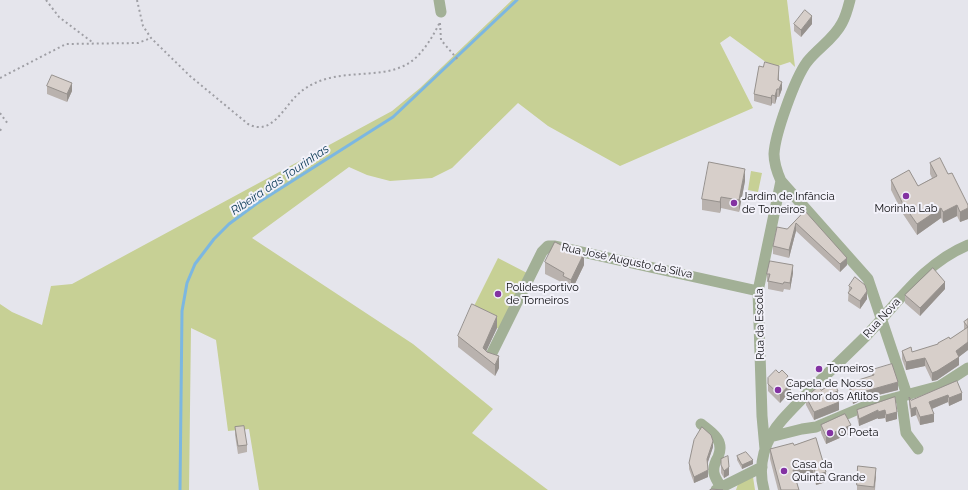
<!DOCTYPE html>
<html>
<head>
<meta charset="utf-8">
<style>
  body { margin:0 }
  canvas { display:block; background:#e5e5ec }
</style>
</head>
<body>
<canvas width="968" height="490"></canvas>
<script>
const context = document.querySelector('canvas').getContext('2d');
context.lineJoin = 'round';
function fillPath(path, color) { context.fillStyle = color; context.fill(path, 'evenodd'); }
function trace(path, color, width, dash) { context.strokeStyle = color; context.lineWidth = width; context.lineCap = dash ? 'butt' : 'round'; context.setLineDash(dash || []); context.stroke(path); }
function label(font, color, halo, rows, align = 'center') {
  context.font = font + ' Raleway,sans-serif'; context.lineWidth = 4; context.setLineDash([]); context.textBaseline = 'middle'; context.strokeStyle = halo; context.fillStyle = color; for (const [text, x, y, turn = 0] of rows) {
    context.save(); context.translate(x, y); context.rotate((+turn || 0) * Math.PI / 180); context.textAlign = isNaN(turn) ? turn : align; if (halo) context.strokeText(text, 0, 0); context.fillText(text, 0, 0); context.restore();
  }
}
fillPath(new Path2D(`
  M512 0H787L795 67 790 62 778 66 767 63 730 36 720 43 753 108 620 166 548 126 518 103 452 168 432 178 390 181 367 175 349 167 252 238 413 344 493 409 472 433 548 490H259L249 429 228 431 216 340 191 328 189 490H0V304L12 312 42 325 51 286 72 284 392 111 420 88Z
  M751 171 762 173 758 192 748 190Z
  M498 258 527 273 499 329 470 314Z
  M753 477 755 490H736L738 484Z`), '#c7d095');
trace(new Path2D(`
  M180 490 182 311 187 283 195 264 214 239 229 224 256 204 393 117 517 0`), '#7cb7e1', 3);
trace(new Path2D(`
  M46 0 59 17 92 42
  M137 0 143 26 151 38 190 76 248 124C271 136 282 110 297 95 332 63 377 83 409 63 423 54 433 36 440 22
  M440 23 441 40 459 61
  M0 78 66 44 138 43 151 38
  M0 113 8 124
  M0 129 3 133`), '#9f9fa5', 2, [2, 3]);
trace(new Path2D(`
  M439 0 441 12
  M781 181C777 172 774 164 774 154 775 134 795 78 807 62 818 48 834 39 842 23 846 16 848 8 850 0
  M490 357 542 252 548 246H555L758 291
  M901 397 906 433 918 449
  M701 424C713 433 725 441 718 457 715 462 713 467 714 473 715 479 720 485 723 490
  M770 437 802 429 816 427 868 405 940 386 968 368
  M765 449 762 416 758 291 781 181 868 279 907 395
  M716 490 762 467
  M764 490C757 465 765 439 782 420 808 391 838 364 866 336 898 303 924 263 968 245`), '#a2b096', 11);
fillPath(new Path2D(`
  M794 24H812L801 37 794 31Z
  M779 74V81L782 89 779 97H777L775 104 772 103 771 106 754 101V94Z
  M47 86 72 91 67 102 47 94Z
  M930 163 948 174 968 205V219L960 222 957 216 943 223 941 218 917 235 903 214 891 190V180L918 186 932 178 930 174Z
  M745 181 739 212 721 208 720 213 702 210V199Z
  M805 211 847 265 840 272 796 231 789 258 773 254V246L787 229Z
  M545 262 584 265 571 292 563 288V283L545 274Z
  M793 273 790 290 784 289 783 292 768 289V282H767V274Z
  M849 286 867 299 860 309 848 301Z
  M945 289 920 316 905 303V295Z
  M968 319V350L959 357V365L937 380 932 381 925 366 906 370 902 359V351L912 352 938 345V343L950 339 964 330V322Z
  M497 328 486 351 499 368 495 376 458 347V336Z
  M872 370 898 390 866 398 853 404 849 391V383L872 376Z
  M768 378 788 381 791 391 780 403 768 391Z
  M957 381 962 400 949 406 948 402 932 409 934 422 920 425 916 415 911 417 909 405V397L911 400Z
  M821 390 838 398 837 399 839 410 814 420 806 405V397Z
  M895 397 897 419 886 422 885 418 878 419V418L859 426 857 417V410Z
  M821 425 851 433 826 444 821 433Z
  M235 427 247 445V452L238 454 235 435Z
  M816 438 826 482 816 485 813 475 796 480 799 490H778L770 459V449L794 445Z
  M713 447 707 464 708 477 694 483 689 469V463Z
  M737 456 753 464 742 469 737 460Z
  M721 459 729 475 724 478 721 473Z
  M876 476 875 490H857V485Z`), '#b9b2ae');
fillPath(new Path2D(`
  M812 16V24L801 37V30Z
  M779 66V74L778 88V80Z
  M782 82V89L779 97V89Z
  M72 83V91L67 102V94Z
  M777 89V97L775 104V96Z
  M772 95V103L771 106V98Z
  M745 169V181L739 212V200Z
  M721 197V208L720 213V202Z
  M957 205V216L943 223V212Z
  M941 208V218L917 235V224Z
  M968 208V219L960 222V212Z
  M796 223V231L789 258V250Z
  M584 253V265L571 292V280Z
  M847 258V265L840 272V264Z
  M793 265V273L790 290V283Z
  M945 282V289L920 316V308Z
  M867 291V299L860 309V301Z
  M497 316V328L484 356 483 348Z
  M968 342V350L956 359V351Z
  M499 356V368L495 376V365Z
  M959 357V365L937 380 932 381V373Z
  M925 358V366L906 370V362Z
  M898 382V390L866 398 853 404V396L866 391Z
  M791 383V391L780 403V395Z
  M838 391V398L833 401V393Z
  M962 393V400L949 406V398Z
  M948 395V402L929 410V402Z
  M839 402V410L814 420V412Z
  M916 407V415L911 417V409Z
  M878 410V418L859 426V419Z
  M885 410V418L878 419V412Z
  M897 412V419L886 422V415Z
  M934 414V422L920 425V417Z
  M851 425V433L826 444V436Z
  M713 441V447L707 465V459Z
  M753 460V464L742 469V465Z
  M813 465V475L793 481V470Z
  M729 467V475L724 478V471Z
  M876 468V476L874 490V487Z
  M708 470V477L694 483V477Z
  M826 472V482L816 485V475Z`), '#96918d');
const building = new Path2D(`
  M805 10 812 16 801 30 794 24Z
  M765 62 779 66 778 80 782 82 779 89H777L775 96 772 95 771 98 754 94 759 66 763 67Z
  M52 75 72 83 67 94 47 86Z
  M940 158 948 174 952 173 968 205V208L960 212 957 205 943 212 941 208 917 224 903 204 891 180 909 170 918 186 937 176 930 163Z
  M709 162 745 169 739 200 721 197 720 202 702 199Z
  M805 211 847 258 840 264 796 223 789 250 773 246 777 227 787 229Z
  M555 242 569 249 570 246 584 253 571 280 563 276 564 273 545 262Z
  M770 261 793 265 790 283 784 282 783 284 768 281 770 274H767Z
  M933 268 945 282 920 308 905 295Z
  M855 277 865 285 867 291 860 301 848 293 852 288 849 286Z
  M472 304 497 316 483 348 487 352 499 356 495 365 458 336Z
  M968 319V342L956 351 959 357 937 371 932 373 925 358 906 362 902 351 911 347 912 352 938 344V343L949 337 950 339 968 327 964 322Z
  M892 364 898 382 866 391 853 396 849 383 874 375 872 370Z
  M776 370 779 373 782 370 788 376 786 379 791 383 780 395 768 384V378Z
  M957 381 962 393 949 398 948 395 929 402 934 414 920 417 916 407 911 409 909 397 911 400Z
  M834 383 838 391 833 393 839 402 814 412 806 397 819 386 821 390Z
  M895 397 897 412 886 415 885 410 878 412V410L859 419 857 410Z
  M845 414 851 425 826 436 821 425Z
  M244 426 247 445 238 446 235 427Z
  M702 427 711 435 713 441 707 459 708 470 694 477 689 463 694 440Z
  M816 438 826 472 816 475 813 465 793 470 799 490H781L770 449 793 443 794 445Z
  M746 452 753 460 742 465 737 456Z
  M728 456 729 467 724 471 721 465V459Z
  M858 466 876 468 874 487 857 485Z
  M712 489 722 490H723H710Z`);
fillPath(building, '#d7cfca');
trace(building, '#96918d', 1);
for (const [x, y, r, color] of [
  [906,196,4,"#8332a2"],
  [734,203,4,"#8332a2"],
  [498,294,4,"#8332a2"],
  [819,369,4,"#8332a2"],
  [778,390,4,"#8332a2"],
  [830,433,4,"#8332a2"],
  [784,471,4,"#8332a2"]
]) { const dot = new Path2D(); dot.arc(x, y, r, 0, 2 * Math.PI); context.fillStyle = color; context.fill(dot); trace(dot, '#f3f2fa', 1.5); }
label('11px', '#0d0d10', '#f3f2fa', [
  ["Jardim de Infância",742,197],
  ["de Torneiros",742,210],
  ["Morinha Lab",906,209,"center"],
  ["Polidesportivo",506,288],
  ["de Torneiros",506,301],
  ["Torneiros",827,369],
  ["Capela de Nosso",786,384],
  ["Senhor dos Aflitos",786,397],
  ["O Poeta",838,433],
  ["Casa da",792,465],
  ["Quinta Grande",792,478]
], 'left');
label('11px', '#0d0d10', '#f3f2fa', [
  ["Rua José Augusto da Silva",627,261,12],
  ["Rua Nova",882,318,-48],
  ["Rua da Escola",760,324,-91]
]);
label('italic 12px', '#073754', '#f3f2fa', [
  ["Ribeira das Tourinhas",280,180,-34]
]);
</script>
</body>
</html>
